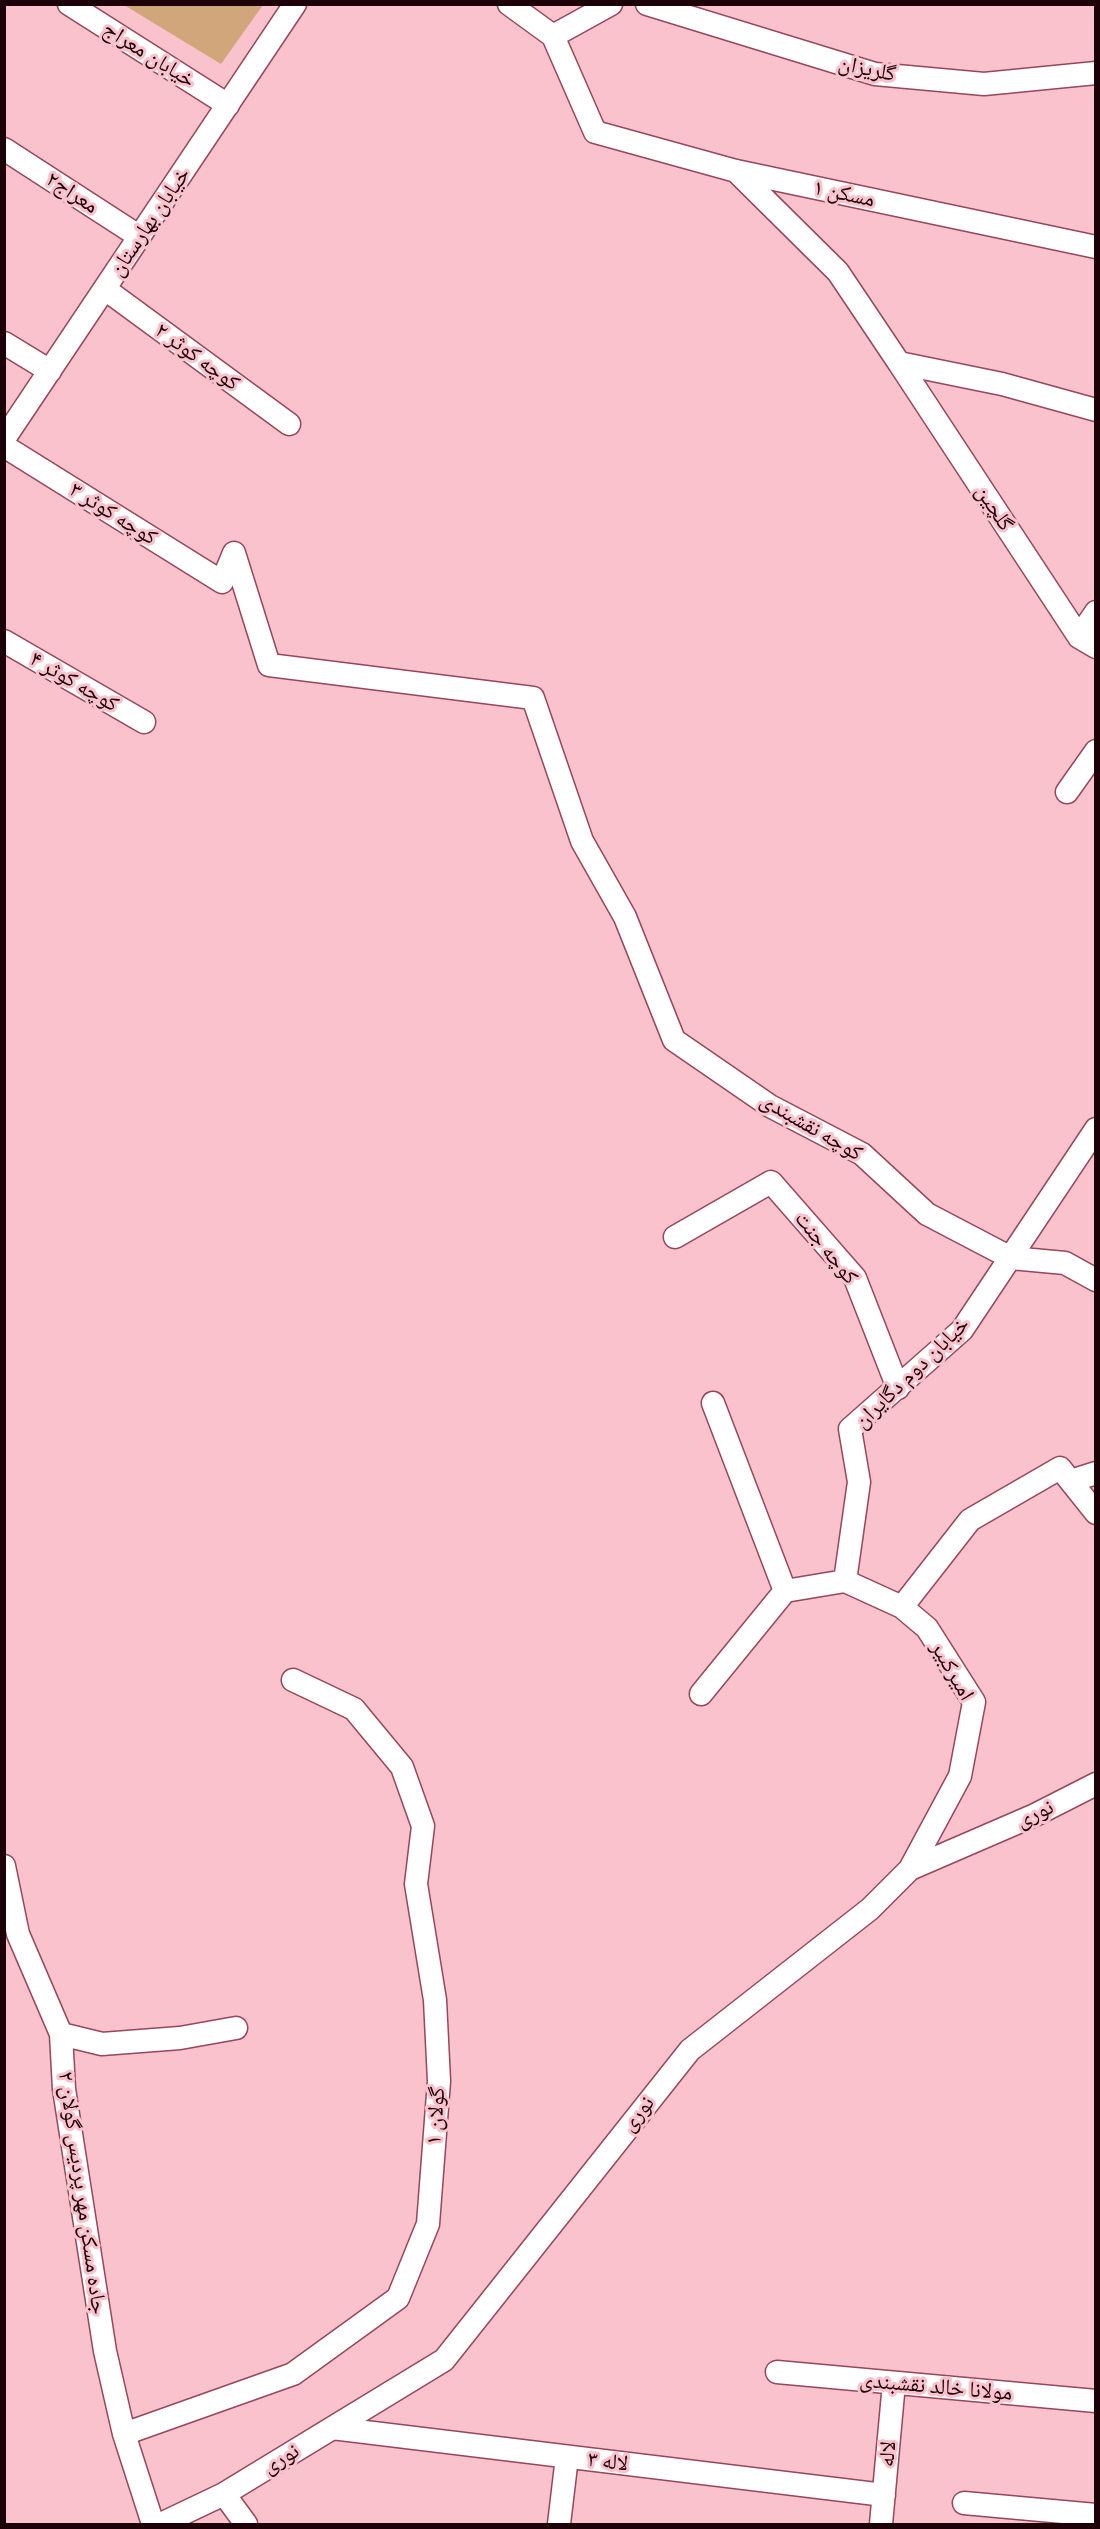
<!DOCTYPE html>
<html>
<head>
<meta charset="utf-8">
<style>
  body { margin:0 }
  #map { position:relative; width:1100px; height:2529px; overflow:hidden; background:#f9c2cc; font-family:"PT Sans Narrow",sans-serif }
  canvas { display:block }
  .frame { position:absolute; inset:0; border:6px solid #1c0108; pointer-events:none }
</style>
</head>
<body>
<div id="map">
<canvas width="1100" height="2529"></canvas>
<div class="frame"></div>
</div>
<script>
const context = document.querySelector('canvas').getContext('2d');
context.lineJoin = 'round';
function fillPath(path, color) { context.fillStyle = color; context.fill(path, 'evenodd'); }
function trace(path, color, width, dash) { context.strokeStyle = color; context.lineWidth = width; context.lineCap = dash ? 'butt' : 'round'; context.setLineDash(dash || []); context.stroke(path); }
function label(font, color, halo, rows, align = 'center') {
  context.font = font + ' "PT Sans Narrow","Noto Naskh Arabic",sans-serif'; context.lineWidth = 6; context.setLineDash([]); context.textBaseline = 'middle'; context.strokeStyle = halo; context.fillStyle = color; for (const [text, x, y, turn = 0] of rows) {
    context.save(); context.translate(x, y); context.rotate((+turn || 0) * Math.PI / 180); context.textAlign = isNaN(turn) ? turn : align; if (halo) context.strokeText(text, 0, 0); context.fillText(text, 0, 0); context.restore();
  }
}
fillPath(new Path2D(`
  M124 5H263L221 64Z`), '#d2a67b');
const minor = new Path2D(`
  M69 4 228 105
  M509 4 553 36
  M647 4 875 74 984 84 1096 73
  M553 36 595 132 736 171 1096 247
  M553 36 611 4
  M4 149 140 237
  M736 171 838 272 899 363 1002 384 1096 410
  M105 289 289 424
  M4 343 50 371
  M899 363 1079 637 1096 647
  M4 439 295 4
  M4 446 222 582 234 553 269 665 533 698 582 841 625 917 674 1040 770 1106 862 1154 927 1214 1011 1258 1065 1263 1096 1280
  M1079 637 1096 612
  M4 641 144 722
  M1067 792 1096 751
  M675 1237 771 1182 855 1278 898 1388
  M713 1403 785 1591
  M1071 1481 1096 1473
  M845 1581 859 1482 850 1429 962 1330 1096 1129
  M845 1581 902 1607 927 1628 974 1702 960 1776 910 1869
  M902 1607 970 1520 1060 1468 1096 1513
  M701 1694 785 1591 845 1581
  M4 1866 18 1934 61 2034 64 2089 105 2351 124 2434 153 2524
  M61 2034 102 2044 180 2038 236 2028
  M777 2372 1096 2401
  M332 2428 884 2495
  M124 2434 293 2374 398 2298 428 2224 439 2081 435 2000 416 1884 423 1826 402 1767 354 1709 293 1680
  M224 2494 246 2524
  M964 2503 1096 2515
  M161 2524 224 2494 444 2360 690 2050 870 1909 910 1869 1035 1815 1096 1784
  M559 2524 567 2457
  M881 2524 894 2383`);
trace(minor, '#97475b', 25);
trace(minor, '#fff', 22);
label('22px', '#1c0108', '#f9c2cc', [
  ["خیابان معراج",149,55,32],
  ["گلریزان",867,69,12],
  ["معراج۲",72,193,33],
  ["مسکن ۱",844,194,12],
  ["خیابان بهارستان",150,222,-56],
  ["کوچه کوثر ۲",197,357,36],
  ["گلچین",994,508,57],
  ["کوچه کوثر ۳",113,514,32],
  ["کوچه کوثر ۴",74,682,30],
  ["کوچه نقشبندی",811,1127,30],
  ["کوچه جنت",826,1248,51],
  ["خیابان دوم دگایران",912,1373,-44],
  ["امیرکبیر",952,1671,60],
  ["نوری",1035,1814,-25],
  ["نوری",638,2114,-51],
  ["گولان ۱",436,2116,-86],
  ["جاده مسکن مهر پردیس گولان ۲",82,2193,82],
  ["مولانا خالد نقشبندی",936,2387,5],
  ["لاله",888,2454,-85],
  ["نوری",281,2459,-31],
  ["لاله ۳",608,2462,7]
]);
</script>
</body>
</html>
